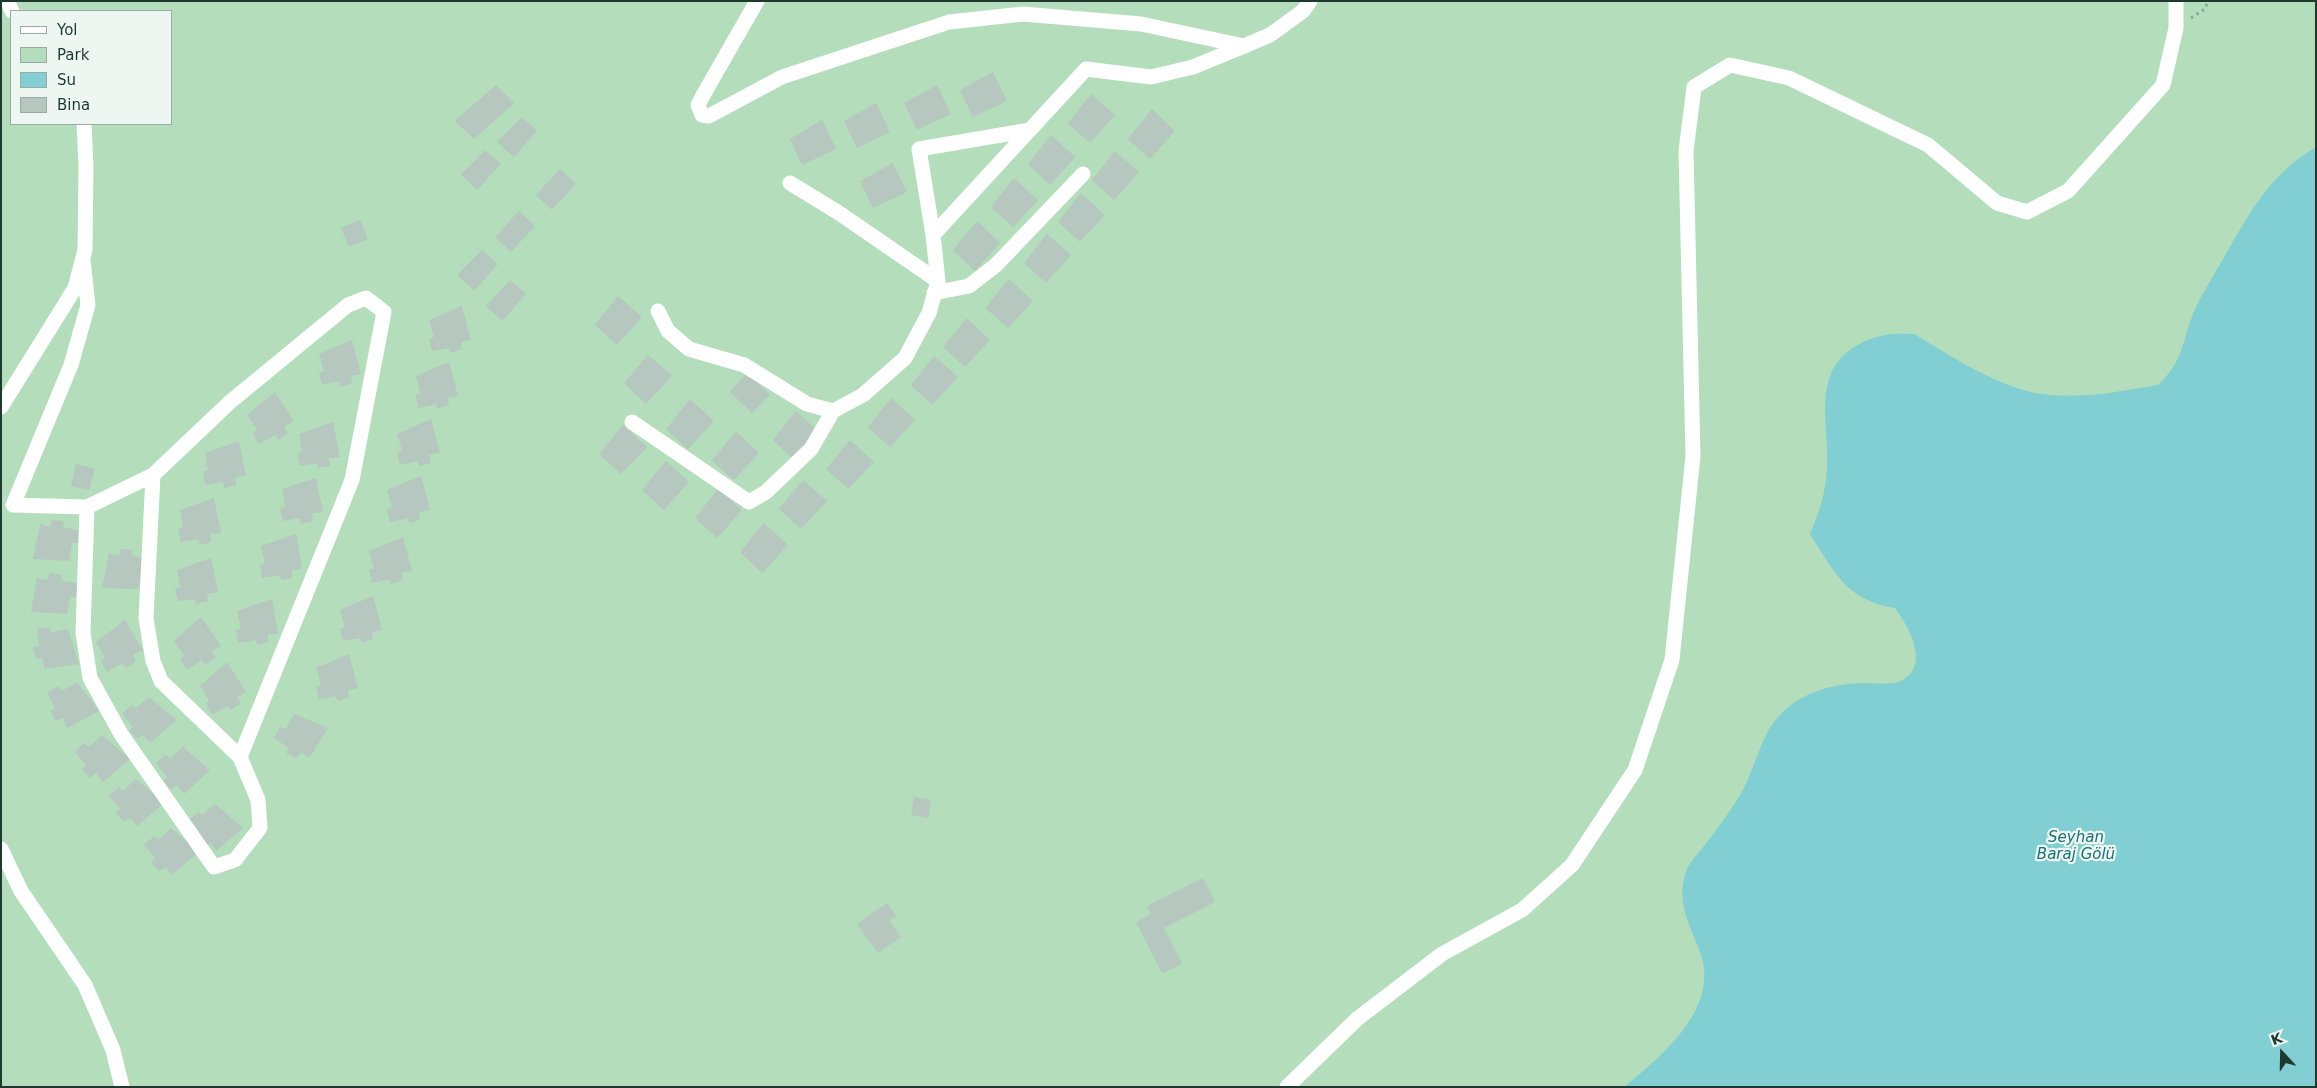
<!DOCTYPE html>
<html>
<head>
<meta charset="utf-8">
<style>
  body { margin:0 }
  #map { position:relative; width:2317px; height:1088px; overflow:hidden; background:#ddeae3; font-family:"DejaVu Sans",sans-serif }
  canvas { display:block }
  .frame { position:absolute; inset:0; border:2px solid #1e3a2f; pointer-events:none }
  .legend { position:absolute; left:10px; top:10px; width:162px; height:115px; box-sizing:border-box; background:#edf6f1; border:1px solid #9aaba3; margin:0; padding:6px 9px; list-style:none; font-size:15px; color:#1e3a2f }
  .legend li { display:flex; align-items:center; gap:10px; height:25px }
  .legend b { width:25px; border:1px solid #9aaba3 }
  .north { position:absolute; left:2257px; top:1028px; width:50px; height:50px; -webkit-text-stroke:4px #edf6f1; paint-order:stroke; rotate:339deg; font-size:14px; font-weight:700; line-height:20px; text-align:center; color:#1e3a2f }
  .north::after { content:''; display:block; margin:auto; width:18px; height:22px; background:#1e3a2f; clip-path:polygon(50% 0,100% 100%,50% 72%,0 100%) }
</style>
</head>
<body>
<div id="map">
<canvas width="2317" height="1088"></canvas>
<div class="frame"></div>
<ul class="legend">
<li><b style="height:6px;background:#fff"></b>Yol</li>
<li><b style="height:14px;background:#b4ddbb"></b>Park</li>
<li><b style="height:14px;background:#81cfd2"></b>Su</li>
<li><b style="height:14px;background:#b5c7be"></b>Bina</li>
</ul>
<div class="north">K</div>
</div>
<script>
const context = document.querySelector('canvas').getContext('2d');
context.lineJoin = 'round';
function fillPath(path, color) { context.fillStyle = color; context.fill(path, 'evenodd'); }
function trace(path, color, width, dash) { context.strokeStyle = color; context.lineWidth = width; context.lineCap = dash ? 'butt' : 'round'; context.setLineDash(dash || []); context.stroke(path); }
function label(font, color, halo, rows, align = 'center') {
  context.font = font + ' "DejaVu Sans",sans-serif'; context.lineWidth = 4.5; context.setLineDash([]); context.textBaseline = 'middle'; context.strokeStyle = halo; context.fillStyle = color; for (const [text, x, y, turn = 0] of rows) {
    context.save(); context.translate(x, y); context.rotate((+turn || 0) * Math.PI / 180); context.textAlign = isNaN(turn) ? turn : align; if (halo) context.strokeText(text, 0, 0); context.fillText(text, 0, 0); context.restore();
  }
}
fillPath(new Path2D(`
  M1 1H2316V1087H1ZM11 11H171V124H11Z`), '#b4ddbb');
fillPath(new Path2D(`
  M2316 147V1087H1624C1661 1057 1719 1009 1701 955 1692 929 1676 904 1685 875 1689 861 1700 852 1708 841 1719 827 1729 812 1739 797 1751 777 1756 755 1766 735 1785 698 1821 685 1861 683 1872 683 1887 685 1898 682 1933 669 1909 627 1895 608 1847 601 1834 572 1810 534 1819 513 1826 492 1827 468 1830 426 1810 373 1856 346 1874 335 1893 332 1914 334 1950 355 1991 383 2031 392 2072 401 2117 392 2158 385 2186 359 2181 339 2196 307 2204 290 2215 274 2224 257 2250 212 2270 174 2316 147Z`), '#81cfd2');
fillPath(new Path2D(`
  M993 72 1007 101 973 117 960 90Z
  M496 85 514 103 474 139 455 121Z
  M937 85 951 114 917 130 904 103Z
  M1091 94 1115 115 1090 143 1068 123Z
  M876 103 890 132 857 148 844 121Z
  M1152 109 1175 131 1150 159 1128 139Z
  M522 117 537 131 514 157 497 142Z
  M822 120 836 149 802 165 790 139Z
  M1051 135 1075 157 1050 185 1028 164Z
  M485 150 501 164 477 190 461 175Z
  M1115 151 1139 172 1114 200 1092 180Z
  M893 163 907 192 873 208 860 181Z
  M560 169 576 184 552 210 536 195Z
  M1014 178 1038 200 1013 227 991 207Z
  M1081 193 1105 215 1080 242 1058 222Z
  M519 211 535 226 511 252 495 237Z
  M360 220 368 239 349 247 341 228Z
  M977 221 1000 243 975 271 953 250Z
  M1047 234 1071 255 1046 283 1024 263Z
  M482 250 498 264 474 291 457 275Z
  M1009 279 1033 301 1008 328 985 308Z
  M510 280 526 294 502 321 486 306Z
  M618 296 642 317 617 345 595 325Z
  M462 306 471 340 461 342 462 349 451 353 449 348 432 351 429 339 434 337 429 320Z
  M967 318 990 340 965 367 943 347Z
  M352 340 361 374 351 376 352 383 340 387 339 381 322 385 319 373 324 371 319 354Z
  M648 355 672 376 646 404 624 383Z
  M934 356 958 377 932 405 911 385Z
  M449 362 458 396 448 398 449 405 437 409 436 404 419 408 415 396 420 393 416 376Z
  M747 373 770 395 752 413 730 392Z
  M275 392 294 421 284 426 288 433 278 440 275 435 259 444 253 434 257 429 247 415Z
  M891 398 915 420 890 447 868 427Z
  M690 399 714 421 688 449 666 429Z
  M796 411 820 433 795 461 773 440Z
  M431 419 440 453 429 455 431 463 419 466 418 461 400 465 397 453 402 450 397 434Z
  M333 422 340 457 329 458 330 466 318 468 317 463 300 466 297 454 302 451 299 434Z
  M623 425 647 447 621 474 599 454Z
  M736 431 759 453 734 480 712 461Z
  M850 440 874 462 848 489 826 469Z
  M239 441 246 476 235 477 236 485 224 488 223 482 205 485 203 472 208 470 205 453Z
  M666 461 689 482 664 510 642 490Z
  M76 464 95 469 89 490 71 486Z
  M421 476 430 510 419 512 420 520 409 523 408 518 390 522 387 510 392 507 387 490Z
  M316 478 323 512 312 513 313 521 301 524 300 518 283 521 280 509 285 506 282 489Z
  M803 480 827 501 801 529 779 509Z
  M718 489 742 510 717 538 695 518Z
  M214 498 221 533 210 534 211 542 200 545 198 539 181 542 178 529 183 527 180 510Z
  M52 520 64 521 63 527 80 531 78 543H72L69 561 33 559 40 524 50 527Z
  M764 523 788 545 762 573 740 552Z
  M296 534 302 569 292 570V578L281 580 280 575 262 578 260 566 265 563 261 546Z
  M403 537 412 571 401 573 403 580 391 584 390 579 372 583 369 570 374 568 369 551Z
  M121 549 133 550 132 556 150 560 142 572 138 589 102 588 109 553 119 556Z
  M211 558 218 592 207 594 208 601 196 604 195 599 178 601 175 589 180 587 177 570Z
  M50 573 62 575 61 580 78 584 76 597H70L67 614 31 612 37 578 47 580Z
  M373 596 382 630 372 632 373 639 362 643 360 638 343 641 340 629 345 627 340 610Z
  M272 599 278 634 268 635V642L257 645 256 640 238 643 236 630 241 628 237 611Z
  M201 617 221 646 211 651 215 658 205 665 202 660 187 670 180 659 184 655 174 641Z
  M125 620 143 650 133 655 136 662 126 668 123 663 107 672 101 661 105 657 96 642Z
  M49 627 51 632 68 629 79 664 44 669 43 659H36L33 647 39 646 37 629Z
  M349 654 358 688 348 690 349 697 338 701 336 696 319 700 316 687 321 685 316 668Z
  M227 662 246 692 237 697 241 703 231 710 228 706 212 715 206 704 209 700 200 686Z
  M77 682 99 711 67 728 63 718 56 721 50 711 55 708 47 693 58 686 62 691Z
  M149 697 176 720 150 743 143 735 137 739 129 731 133 727 122 714 131 705 136 708Z
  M294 714 328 728 309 758 301 752 296 758 286 753 289 748 274 738 280 727 286 729Z
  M102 735 130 759 103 782 96 773 90 778 82 769 86 765 75 752 84 743 89 747Z
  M183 747 210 770 184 794 177 785 171 789 163 781 167 777 156 763 165 755 170 758Z
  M136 779 164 803 137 826 130 818 124 822 116 813 120 809 109 796 119 787 123 791Z
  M914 797 931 800 928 818 911 815Z
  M215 804 243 828 216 851 210 843 204 847 188 821 198 812 202 815Z
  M171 828 199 852 172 875 166 867 159 871 151 862 155 858 144 845 154 836 158 840Z
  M1203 878 1215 902 1164 928 1182 964 1162 973 1136 922 1151 914 1147 906Z
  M887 903 896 916 889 921 901 937 878 953 857 924Z`), '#b5c7be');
trace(new Path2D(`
  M2191 18 2205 9 2208 1`), '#7caf99', 3, [2.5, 4]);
trace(new Path2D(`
  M7 1 12 11
  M757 1 702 97 698 105 702 115 709 116 782 77 949 22 1023 14 1141 24 1244 46 1270 35 1303 11 1310 1
  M790 183 839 213 938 281
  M933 235 1086 69 1151 77 1193 67 1244 46
  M83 260 88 305 71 365 13 505 87 507 153 475
  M934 293 969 286 996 265 1083 174
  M658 311 668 331 689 349 744 365 807 404 833 411
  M1 407 75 288 85 250 86 166 84 124
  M632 422 749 502 766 492 811 449 833 411 863 395 905 358 929 313 938 281 933 235 919 149 1030 130
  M87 507 83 633 90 678 121 734 214 867 235 860 260 828 258 800 240 757 161 681 153 661 146 618 153 475 230 402 348 305 366 298 384 312 352 480 240 757
  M1 849 21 891 85 985 113 1050 122 1087
  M1287 1087 1357 1019 1442 954 1522 910 1572 865 1635 770 1672 660 1693 456 1686 151 1694 87 1730 65 1789 78 1928 145 1997 203 2027 212 2068 191 2163 85 2176 28V1`), '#fff', 15);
label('italic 15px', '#177177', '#edf6f1', [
  ["Seyhan",2076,838],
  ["Baraj Gölü",2076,855]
]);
</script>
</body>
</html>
